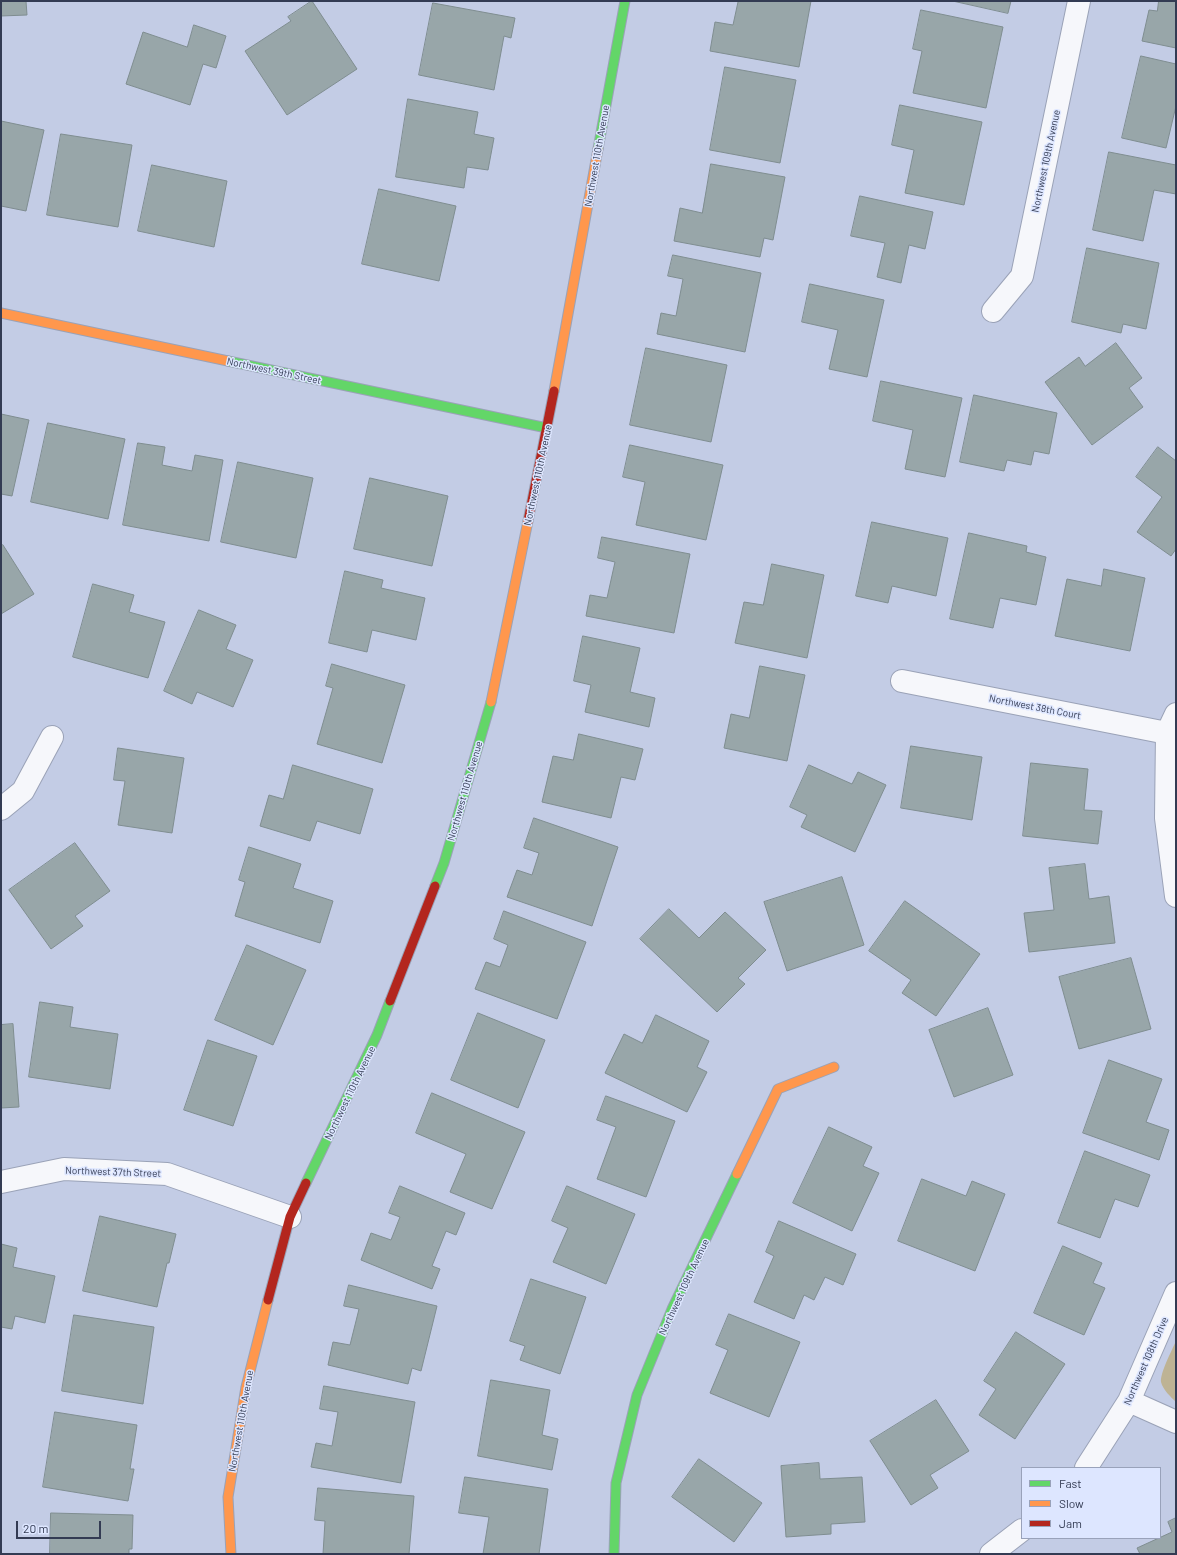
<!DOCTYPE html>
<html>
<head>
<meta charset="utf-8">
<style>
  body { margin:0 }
  #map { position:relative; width:1177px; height:1555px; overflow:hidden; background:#c3cce5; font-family:Barlow,sans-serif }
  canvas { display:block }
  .frame { position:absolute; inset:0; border:2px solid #333b53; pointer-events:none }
  .legend { position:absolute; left:1021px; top:1467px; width:140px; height:72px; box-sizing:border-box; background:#dde6ff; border:1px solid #99a2ba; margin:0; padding:5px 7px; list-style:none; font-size:12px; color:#333b53 }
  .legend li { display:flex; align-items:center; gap:8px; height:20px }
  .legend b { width:20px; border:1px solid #99a2ba }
  .scale { position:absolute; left:16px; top:1521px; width:85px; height:18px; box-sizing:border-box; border:2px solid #333b53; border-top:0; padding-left:5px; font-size:12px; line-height:14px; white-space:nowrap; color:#333b53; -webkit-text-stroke:3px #dde6ff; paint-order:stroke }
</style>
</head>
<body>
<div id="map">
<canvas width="1177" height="1555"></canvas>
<div class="frame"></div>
<ul class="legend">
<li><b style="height:5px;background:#63d668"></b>Fast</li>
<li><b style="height:5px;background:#ff974d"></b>Slow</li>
<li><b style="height:5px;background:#b3261e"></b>Jam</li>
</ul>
<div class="scale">20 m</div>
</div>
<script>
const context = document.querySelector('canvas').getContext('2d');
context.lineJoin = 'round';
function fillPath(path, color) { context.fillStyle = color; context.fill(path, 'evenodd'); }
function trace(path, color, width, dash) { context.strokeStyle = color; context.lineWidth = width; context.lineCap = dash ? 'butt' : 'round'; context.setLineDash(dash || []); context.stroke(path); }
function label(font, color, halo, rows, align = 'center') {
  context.font = font + ' Barlow,sans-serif'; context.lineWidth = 3; context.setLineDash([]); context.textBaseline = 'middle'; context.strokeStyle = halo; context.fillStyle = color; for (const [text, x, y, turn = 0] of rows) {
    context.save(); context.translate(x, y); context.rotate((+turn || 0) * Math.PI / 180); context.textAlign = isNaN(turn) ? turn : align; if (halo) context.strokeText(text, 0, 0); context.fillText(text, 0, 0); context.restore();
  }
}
fillPath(new Path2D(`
  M1176 1341V1402C1171 1397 1163 1390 1161 1382 1160 1373 1172 1350 1176 1341Z`), '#beb394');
const building = new Path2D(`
  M1 1H26L27 15 1 16Z
  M312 1 357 69 287 115 245 51 291 21 288 17Z
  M733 1H811L799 67 710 51 715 22 733 25 738 2Z
  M953 1H1011L1008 13Z
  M1159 1H1176V48L1142 41 1149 10 1157 11Z
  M433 3 515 18 511 38 504 36 494 90 419 75Z
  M921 10 1003 27 986 108 913 93 922 51 913 49Z
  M194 25 226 36 216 68 203 64 190 105 126 84 143 32 187 47Z
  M1141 56 1176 64V106L1166 148 1122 138Z
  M725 67 796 80 780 163 710 150Z
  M408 99 478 112 474 134 494 138 488 170 467 167 464 188 396 177Z
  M900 105 982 122 964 205 905 193 914 150 892 145Z
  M1 121 44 130 26 211 1 206Z
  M61 134 132 145 118 227 47 215Z
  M1109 152 1176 165V194L1154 190 1143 241 1093 230Z
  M711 164 785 177 773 240 764 238 760 257 674 241 680 208 702 213Z
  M152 165 227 181 214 247 138 231Z
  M379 189 456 206 439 281 362 264Z
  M860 196 933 212 925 249 909 245 901 283 877 277 885 243 851 236Z
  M1087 248 1159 263 1146 329 1123 324 1121 333 1072 322Z
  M673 255 761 273 745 352 657 334 661 313 676 316 683 279 668 276Z
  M810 284 884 300 867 377 829 369 838 330 802 322Z
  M1116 343 1142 378 1129 388 1143 407 1092 445 1045 382 1079 357 1085 366Z
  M646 348 727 365 711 442 630 425Z
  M881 381 962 398 945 477 905 469 913 430 873 421Z
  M974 395 1057 413 1049 454 1034 451 1031 465 1007 460 1004 471 960 462Z
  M1 414 29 420 12 496 1 494Z
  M48 423 125 439 108 519 31 502Z
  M138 443 165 447 162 465 192 471 195 455 223 460 209 541 123 525Z
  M630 445 723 465 706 540 636 525 645 482 623 477Z
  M1158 447 1176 461V549L1171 556 1137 532 1162 497 1136 477Z
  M238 462 313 478 296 558 221 542Z
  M370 478 448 496 432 566 354 549Z
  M872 522 948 538 936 596 892 586 888 603 856 596Z
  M969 533 1027 546 1026 552 1046 557 1036 605 1000 598 993 628 950 619Z
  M602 537 690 554 674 633 586 616 590 595 607 598 615 562 598 558Z
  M3 545 34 594 1 614V546Z
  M772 564 824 575 807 658 735 643 744 602 763 605Z
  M1104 569 1145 578 1130 651 1055 636 1067 579 1101 586Z
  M345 571 383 580 381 588 425 598 416 640 372 630 367 652 329 643Z
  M93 584 134 595 129 612 165 622 148 678 73 657Z
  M199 610 236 625 226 649 253 660 233 707 197 692 192 704 164 691Z
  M583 636 640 648 630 692 655 698 649 727 585 712 591 685 574 681Z
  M332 664 405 685 382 763 317 744 333 688 326 686Z
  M760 666 805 675 787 761 724 748 731 714 749 718Z
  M579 734 643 749 635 780 621 777 611 818 542 802 553 756 573 760Z
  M911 746 982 757 972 820 901 808Z
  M118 748 184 758 172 833 118 825 125 781 114 780Z
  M1031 763 1088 769 1084 810 1102 811 1098 844 1023 836Z
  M293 765 373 789 360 834 317 821 310 841 260 826 269 795 283 799Z
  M809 765 852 784 858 772 886 785 855 852 801 827 807 815 790 807Z
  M534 818 618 847 592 926 507 897 517 870 532 875 539 853 524 848Z
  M75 843 110 891 75 916 83 926 51 949 9 890Z
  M249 847 301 864 293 888 333 901 320 943 235 916 245 882 239 880Z
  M1085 864 1089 899 1109 896 1115 943 1029 952 1024 913 1054 910 1049 868Z
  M842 877 864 945 787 971 764 902Z
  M905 901 980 954 936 1016 902 993 911 980 869 951Z
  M669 909 699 938 725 912 766 950 738 978 745 984 717 1012 640 939Z
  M504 911 586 942 557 1019 475 989 486 962 500 967 508 945 494 939Z
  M247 945 306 970 273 1045 215 1020Z
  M1131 958 1151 1029 1079 1049 1059 977Z
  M40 1002 73 1007 70 1027 118 1034 110 1089 29 1077Z
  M988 1008 1013 1075 954 1097 929 1030Z
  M478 1013 545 1040 518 1108 451 1080Z
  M656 1015 709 1041 697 1067 707 1072 687 1112 605 1073 624 1034 642 1043Z
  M13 1024 19 1107 1 1108V1025Z
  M208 1040 257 1056 233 1126 184 1110Z
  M1109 1060 1162 1079 1146 1122 1169 1130 1159 1160 1083 1133Z
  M432 1093 525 1132 492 1209 450 1192 466 1154 416 1133Z
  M606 1096 675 1121 646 1197 597 1179 616 1127 597 1120Z
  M829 1127 872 1147 863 1166 879 1173 852 1231 793 1203Z
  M1085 1151 1150 1175 1138 1207 1115 1199 1100 1238 1058 1223Z
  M922 1179 966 1196 972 1181 1005 1194 975 1271 898 1241Z
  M400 1186 465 1213 456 1235 446 1231 432 1266 440 1269 432 1289 361 1260 371 1233 391 1240 400 1217 389 1213Z
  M567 1186 635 1214 606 1284 553 1262 568 1228 552 1221Z
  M100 1216 176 1234 169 1263H167L157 1307 83 1291Z
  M779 1221 856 1254 843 1285 825 1277 814 1300 804 1295 794 1319 754 1302 774 1256 766 1252Z
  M1 1244 17 1248 13 1267 55 1276 45 1323 15 1316 12 1329 1 1327Z
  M1063 1246 1102 1263 1093 1283 1105 1288 1084 1335 1034 1313Z
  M531 1279 586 1297 560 1374 520 1360 525 1346 510 1341Z
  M349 1285 437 1306 421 1371 412 1368 408 1384 328 1365 333 1342 350 1345 359 1309 344 1306Z
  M729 1314 800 1342 769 1417 710 1393 728 1350 716 1345Z
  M74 1315 154 1327 143 1404 62 1391Z
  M1016 1332 1065 1364 1015 1439 979 1415 996 1389 984 1381Z
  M491 1380 550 1390 542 1435 558 1439 552 1470 478 1456Z
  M324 1386 415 1402 401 1483 311 1467 316 1443 332 1446 338 1412 320 1409Z
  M936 1400 969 1451 930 1475 938 1488 911 1505 870 1441Z
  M55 1412 137 1425 130 1469H134L128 1501 43 1487Z
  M699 1459 762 1503 734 1542 672 1497Z
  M819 1463 820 1479 862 1477 865 1522 831 1524V1534L786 1537 781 1466Z
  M465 1477 548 1489 539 1554H483L489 1517 459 1513Z
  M318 1488 414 1496 409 1554H323L325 1521 315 1520Z
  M51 1513 133 1515 132 1549H129V1554H50Z
  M1176 1518V1554H1140L1137 1548 1172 1532 1168 1522Z`);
fillPath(building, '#98a6a9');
trace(building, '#7f8d90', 1);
const street = new Path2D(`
  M993 311 1022 276 1079 1
  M902 681 1167 733
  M1176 714 1167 733 1166 818 1176 896
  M1 809 23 791 52 737
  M1 1182 64 1169 167 1174 290 1217
  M1129 1401 1176 1422
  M1086 1468 1129 1401 1176 1293
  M991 1554 1022 1530`);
const fast = new Path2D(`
  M598 149 625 1
  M228 361 547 428
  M435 886 444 863 491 702
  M306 1183 377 1035 390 1001
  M614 1554 616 1483 637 1395 672 1309 737 1174`);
const slow = new Path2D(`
  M1 313 228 361
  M554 391 598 149
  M491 702 528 521
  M737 1174 778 1089 834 1067
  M231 1554 228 1497 246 1387 268 1300`);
const jam = new Path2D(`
  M528 521 554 391
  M390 1001 435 886
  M268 1300 290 1217 306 1183`);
trace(street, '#9aa2b7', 24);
trace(fast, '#9aa2b7', 11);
trace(slow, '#9aa2b7', 11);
trace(jam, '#9aa2b7', 11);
trace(street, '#f6f7fb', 22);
trace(fast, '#63d668', 9);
trace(slow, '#ff974d', 9);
trace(jam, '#b3261e', 9);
label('10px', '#333b53', '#dde6ff', [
  ["Northwest 110th Avenue",597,156,-80],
  ["Northwest 109th Avenue",1046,161,-78],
  ["Northwest 39th Street",274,371,12],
  ["Northwest 110th Avenue",538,475,-78],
  ["Northwest 38th Court",1035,707,11],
  ["Northwest 110th Avenue",465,791,-74],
  ["Northwest 110th Avenue",350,1093,-64],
  ["Northwest 37th Street",113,1172,2],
  ["Northwest 109th Avenue",684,1287,-65],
  ["Northwest 108th Drive",1146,1361,-66],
  ["Northwest 110th Avenue",241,1421,-80]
]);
</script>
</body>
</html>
